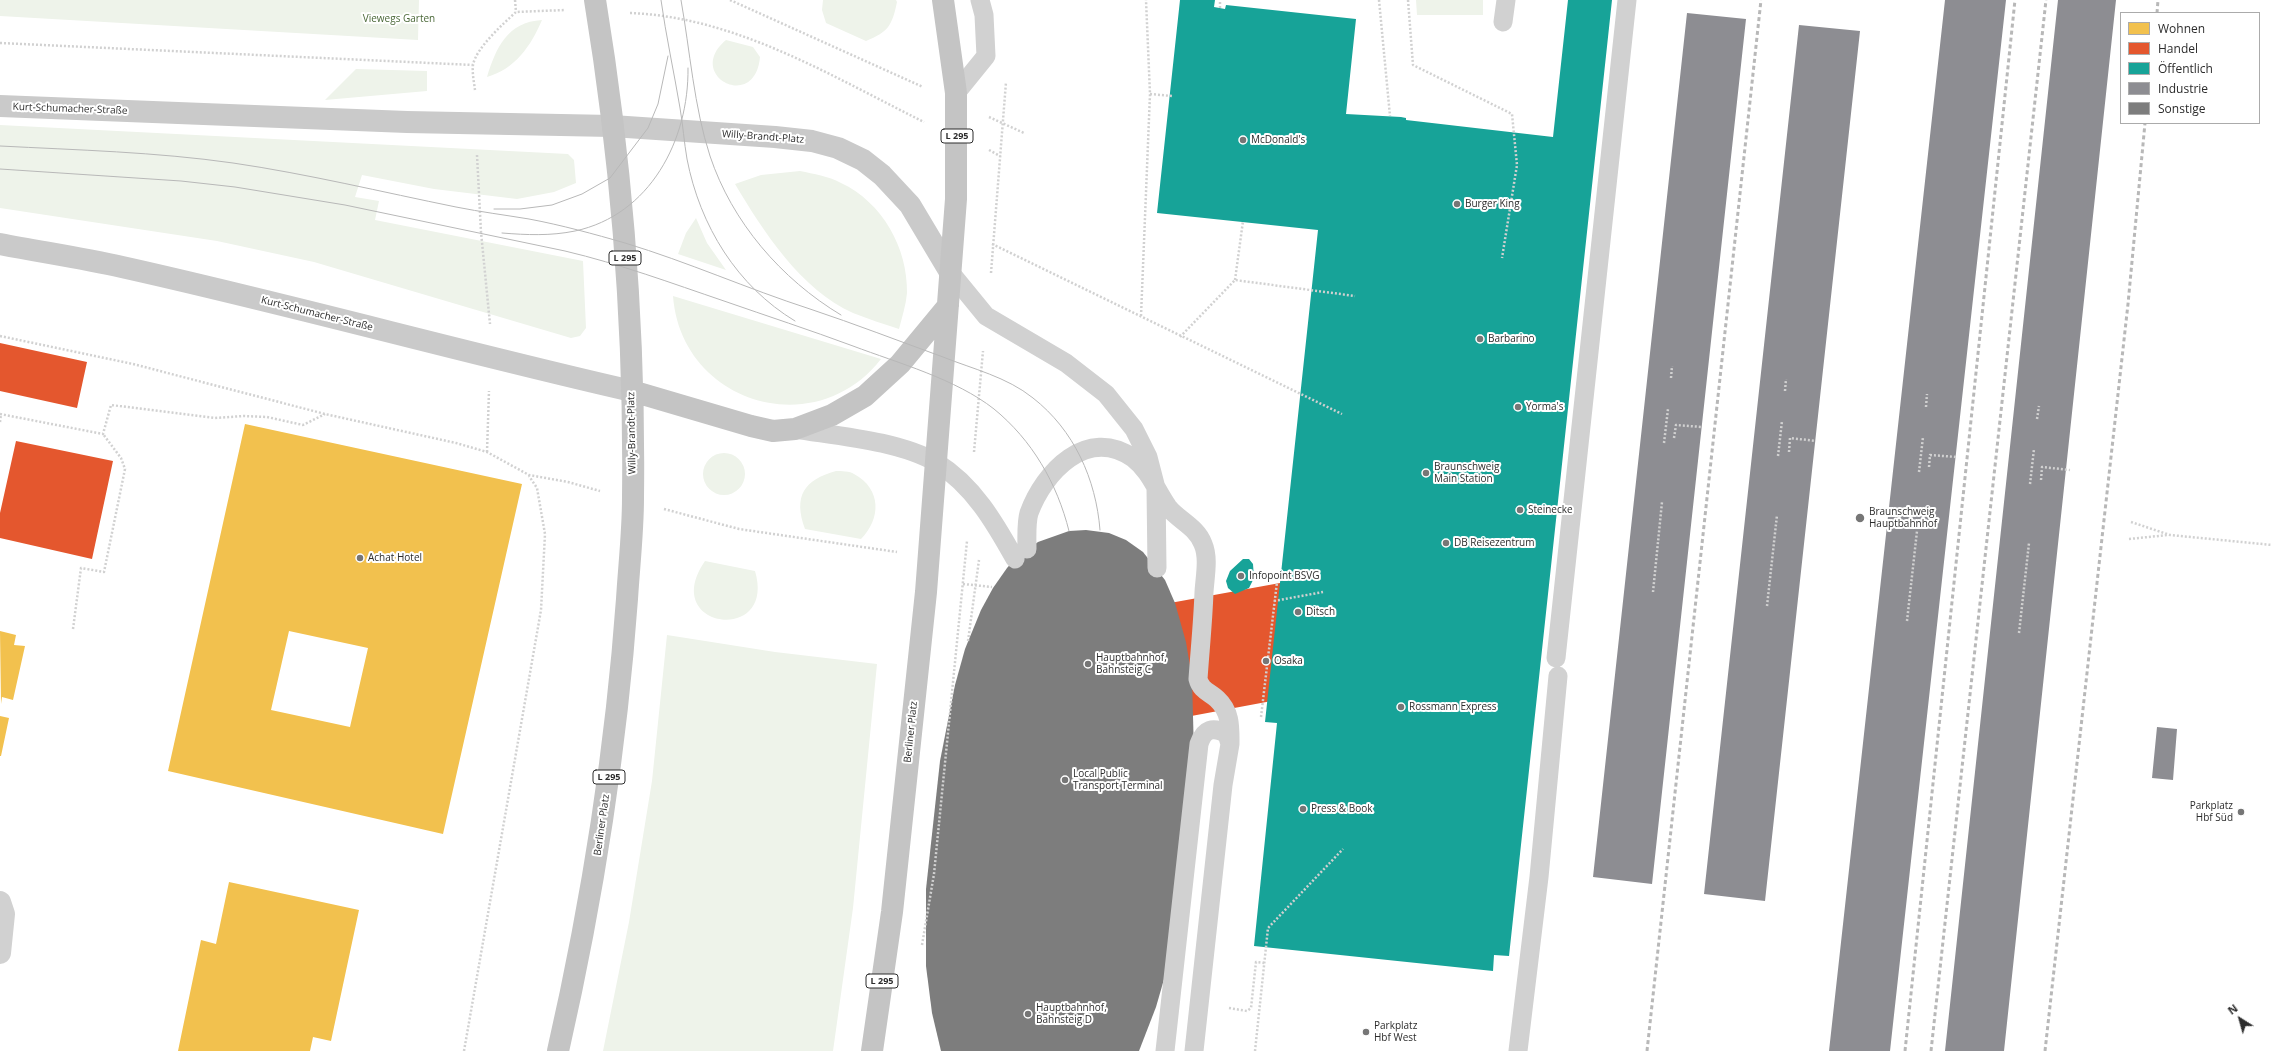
<!DOCTYPE html>
<html>
<head>
<meta charset="utf-8">
<style>
  body { margin:0 }
  #map { position:relative; width:2272px; height:1051px; overflow:hidden; background:#fff; font-family:"Open Sans",sans-serif }
  canvas { display:block }
  .legend { position:absolute; left:2120px; top:12px; width:140px; height:112px; box-sizing:border-box; background:#fff; border:1px solid #ababab; margin:0; padding:5px 7px; list-style:none; font-size:12px; color:#2c2c2c }
  .legend li { display:flex; align-items:center; gap:8px; height:20px }
  .legend b { width:20px; border:1px solid #ababab }
  .north { position:absolute; left:2220px; top:999px; width:40px; height:40px; -webkit-text-stroke:3px #fff; paint-order:stroke; rotate:323deg; font-size:11px; font-weight:700; line-height:16px; text-align:center; color:#2c2c2c }
  .north::after { content:''; display:block; margin:auto; width:14px; height:18px; background:#2c2c2c; clip-path:polygon(50% 0,100% 100%,50% 72%,0 100%) }
</style>
</head>
<body>
<div id="map">
<canvas width="2272" height="1051"></canvas>
<ul class="legend">
<li><b style="height:11px;background:#f2c14e"></b>Wohnen</li>
<li><b style="height:11px;background:#e4572e"></b>Handel</li>
<li><b style="height:11px;background:#17a398"></b>Öffentlich</li>
<li><b style="height:11px;background:#8d8d92"></b>Industrie</li>
<li><b style="height:11px;background:#7d7d7d"></b>Sonstige</li>
</ul>
<div class="north">N</div>
</div>
<script>
const context = document.querySelector('canvas').getContext('2d');
context.lineJoin = 'round';
function fillPath(path, color) { context.fillStyle = color; context.fill(path, 'evenodd'); }
function trace(path, color, width, dash) { context.strokeStyle = color; context.lineWidth = width; context.lineCap = dash ? 'butt' : 'round'; context.setLineDash(dash || []); context.stroke(path); }
function label(font, color, halo, rows, align = 'center') {
  context.font = font + ' "Open Sans",sans-serif'; context.lineWidth = 4; context.setLineDash([]); context.textBaseline = 'middle'; context.strokeStyle = halo; context.fillStyle = color; for (const [text, x, y, turn = 0] of rows) {
    context.save(); context.translate(x, y); context.rotate((+turn || 0) * Math.PI / 180); context.textAlign = isNaN(turn) ? turn : align; if (halo) context.strokeText(text, 0, 0); context.fillText(text, 0, 0); context.restore();
  }
}
fillPath(new Path2D(`
  M0 0H419L418 40 0 16Z
  M823 0H896L897 2C892 26 888 32 866 41L826 23 822 10Z
  M1416 0H1483V15H1417Z
  M542 20C531 46 515 69 487 77 496 48 507 22 542 20Z
  M726 40 753 47 760 57C755 113 684 75 726 40Z
  M356 69 427 71V91L325 100Z
  M0 125 568 154 574 160 576 183 554 192 517 199 434 189 362 175 355 197 379 201 375 220 583 261 586 328 580 336 571 338 314 262 217 241 0 208Z
  M800 171C814 174 828 176 841 183 882 202 908 248 907 293 906 305 902 317 899 329 884 324 868 319 853 313 801 290 763 231 735 184L761 175Z
  M696 218 707 243 726 270 678 254 686 233Z
  M673 296 881 359C815 444 681 403 673 296Z
  M703 474a21 21 0 1 1 42 0a21 21 0 1 1-42 0Z
  M836 471C841 471 850 471 854 474 882 489 881 519 861 539L805 529C793 496 804 480 836 471Z
  M705 561 755 571C777 645 658 629 705 561Z
  M667 635 775 652 877 664 853 908 833 1051H603L629 922 652 781Z`), '#eef3ea');
fillPath(new Path2D(`
  M245 424 522 484 443 834 168 771ZM289 631 368 648 350 727 271 710Z
  M0 631 16 635 14 645 25 646 13 700 2 697 1 704Z
  M0 716 9 718 1 756H0Z
  M229 882 359 910 331 1041 313 1037 310 1051H178L201 940 216 944Z`), '#f2c14e');
fillPath(new Path2D(`
  M0 343 87 362 77 408 0 391Z
  M16 441 113 461 92 559 0 538V513Z
  M1291 581 1277 700 1186 717 1170 603Z`), '#e4572e');
fillPath(new Path2D(`
  M1180 0H1215L1214 7 1225 9 1226 5 1356 19 1346 114 1401 117 1406 118V120L1553 137 1568 0H1612L1509 956 1494 955 1493 971 1254 946 1277 723 1265 722 1318 230 1157 213Z
  M1657 455 1683 457 1678 504 1652 501Z
  M1769 467 1795 470 1790 516 1764 513Z
  M1909 483 1935 486 1930 532 1904 529Z
  M2019 497 2045 500 2040 546 2014 543Z
  M1243 559H1249L1253 564 1254 578 1249 588 1235 594 1228 588 1226 581 1230 571Z`), '#17a398');
fillPath(new Path2D(`
  M1945 0H2006L1890 1051H1829Z
  M2058 0H2116L2045 666 2004 1051H1945Z
  M1687 13 1746 19 1652 884 1593 877Z
  M1799 25 1860 31 1765 901 1704 894Z
  M2157 727 2177 729 2173 780 2152 778Z`), '#8d8d92');
fillPath(new Path2D(`
  M1086 530 1109 533 1126 540 1143 552 1165 580 1175 603 1186 642 1192 678 1194 754 1169 962 1156 1007 1139 1051H941L932 1013 926 966V889L940 761 955 685 965 649 981 610 993 588 1007 568 1015 559 1038 542 1069 531Z`), '#7d7d7d');
trace(new Path2D(`
  M515 0 516 12
  M730 0 923 87
  M1379 0 1390 116
  M1408 0 1413 65 1512 114 1517 165 1502 258
  M1220 8V0
  M630 13C736 17 831 76 924 122
  M0 43 473 65
  M475 90C474 82 472 73 473 65 476 48 503 24 516 12L565 10
  M1150 94 1172 96
  M989 117 1024 133
  M989 150 1000 156
  M477 155 481 232 490 324
  M992 244 1342 414
  M991 273 1006 82
  M1235 280 1243 221
  M1141 316 1150 94 1146 0
  M0 336 133 364 325 414 456 443 487 452 529 475 568 482 600 491
  M1180 337 1235 280 1355 296
  M1671 378 1672 366
  M1785 391 1786 379
  M1926 407 1927 394
  M0 414 103 434 111 405 215 418 244 416 267 417 303 425 325 414
  M2037 419 2039 406
  M0 422 1 414
  M1674 438 1676 425 1702 427
  M1664 443 1668 409
  M487 452 489 391
  M974 452 983 351
  M1789 452 1790 438 1816 441
  M1778 456 1782 421
  M1929 467 1930 455 1957 457
  M1919 472 1923 437
  M2041 480 2042 467 2070 470
  M2030 484 2034 449
  M664 509 739 529 897 552
  M2131 522 2170 535 2272 545
  M2129 539 2168 535
  M963 584 992 587
  M1653 592 1662 502
  M1274 601 1323 592
  M1767 606 1777 515
  M1907 621 1917 531
  M73 629 81 568 104 572 125 469 121 458 103 434
  M2019 633 2029 543
  M968 641 979 560
  M1261 717 1277 582
  M922 945 934 874 967 541
  M1229 1008 1247 1011 1251 1008 1256 962 1264 963
  M464 1051 541 610 545 534 537 488 529 476
  M1255 1051 1268 928 1343 849`), '#d1d1d1', 2.5, [2, 2]);
trace(new Path2D(`
  M1503 22 1506 0
  M956 93 986 56 984 15 980 0
  M950 272 986 316 1066 363 1106 394 1134 429 1148 457 1156 488 1157 568
  M795 429C838 436 900 441 937 463 973 485 995 523 1015 559
  M1027 549C1027 538 1026 523 1029 513 1044 472 1087 426 1133 458 1150 471 1156 490 1168 507 1178 520 1197 527 1203 544 1209 558 1205 576 1204 592 1203 621 1200 650 1198 679 1201 691 1210 692 1217 699 1231 712 1230 727 1230 744
  M1556 658 1627 0
  M1165 1051 1199 744C1204 729 1213 726 1227 734L1230 744 1223 785 1194 1051
  M1518 1051 1539 877 1558 676`), '#d1d1d1', 19);
trace(new Path2D(`
  M0 902 4 914 0 953`), '#d1d1d1', 22);
trace(new Path2D(`
  M0 106 407 122 612 126 775 137 812 141 838 148 863 160 882 175 910 205 950 272
  M0 244C41 252 82 258 122 267 293 305 461 352 632 391`), '#cacaca', 22);
trace(new Path2D(`
  M632 391 751 426 773 431 795 429 832 415 865 396 900 364 948 306
  M558 1051C592 902 616 751 627 599 629 566 633 532 633 498 635 332 622 164 595 0
  M872 1051 892 912 926 592 956 199V93L943 0`), '#c4c4c4', 22);
trace(new Path2D(`
  M661 0C666 36 674 72 680 108 683 125 684 142 687 159 700 226 737 286 795 321
  M681 0C690 51 694 107 710 156 732 222 781 279 841 315
  M0 146C77 150 156 152 233 163 308 174 382 192 456 207 481 212 505 215 529 219 561 225 594 234 625 243 688 262 748 289 810 309 855 324 899 341 943 357 973 369 1007 377 1033 398 1074 430 1096 479 1100 530
  M0 169 181 181 235 187 345 205 565 251C620 264 671 283 724 301 767 316 810 330 853 346 898 363 956 379 994 409 1032 440 1057 483 1069 531
  M494 209H520L552 205 582 194 610 178 648 128 658 104 668 56
  M502 233C527 235 551 236 575 231 650 215 689 140 688 68`), '#b8b8b8', 1);
trace(new Path2D(`
  M2157 13 2158 0
  M1647 1051 1761 0
  M1905 1051 2015 0
  M1931 1051 2046 0
  M2045 1051 2128 304 2145 123`), '#b8b8b8', 3, [4, 3]);
for (const [x, y, r, color] of [
  [1243,140,4,"#767676"],
  [1457,204,4,"#767676"],
  [1480,339,4,"#767676"],
  [1518,407,4,"#767676"],
  [1426,473,4,"#767676"],
  [1520,510,4,"#767676"],
  [1860,518,5,"#767676"],
  [1446,543,4,"#767676"],
  [360,558,4,"#767676"],
  [1241,576,4,"#767676"],
  [1298,612,4,"#767676"],
  [1266,661,4,"#767676"],
  [1088,664,4,"#767676"],
  [1401,707,4,"#767676"],
  [1065,780,4,"#767676"],
  [1303,809,4,"#767676"],
  [2241,812,4,"#767676"],
  [1028,1014,4,"#767676"],
  [1366,1032,4,"#767676"]
]) { const dot = new Path2D(); dot.arc(x, y, r, 0, 2 * Math.PI); context.fillStyle = color; context.fill(dot); trace(dot, '#fff', 1.5); }
for (const [x, y, w] of [
  [957,136,32],
  [625,258,32],
  [609,777,32],
  [882,981,32]
]) { const box = new Path2D(); box.roundRect(x - w / 2, y - 7, w, 14, 3); context.fillStyle = '#fff'; context.fill(box); trace(box, '#2c2c2c', 1); }
label('bold 9px', '#2c2c2c', null, [
  ["L 295",957,136],
  ["L 295",625,258],
  ["L 295",609,777],
  ["L 295",882,981]
]);
label('10px', '#4a6838', '#fff', [
  ["Viewegs Garten",399,19]
]);
label('10px', '#2c2c2c', '#fff', [
  ["Kurt-Schumacher-Straße",70,109,2],
  ["Willy-Brandt-Platz",763,137,4],
  ["Kurt-Schumacher-Straße",317,314,14],
  ["Willy-Brandt-Platz",632,433,-91],
  ["Berliner Platz",911,732,-84],
  ["Berliner Platz",602,825,-82]
]);
label('10px', '#2c2c2c', '#fff', [
  ["McDonald's",1251,140],
  ["Burger King",1465,204],
  ["Barbarino",1488,339],
  ["Yorma's",1526,407],
  ["Braunschweig",1434,467],
  ["Main Station",1434,479],
  ["Steinecke",1528,510],
  ["Braunschweig",1869,512],
  ["Hauptbahnhof",1869,524],
  ["DB Reisezentrum",1454,543],
  ["Achat Hotel",368,558],
  ["Infopoint BSVG",1249,576],
  ["Ditsch",1306,612],
  ["Hauptbahnhof,",1096,658],
  ["Bahnsteig C",1096,670],
  ["Osaka",1274,661],
  ["Rossmann Express",1409,707],
  ["Local Public",1073,774],
  ["Transport Terminal",1073,786],
  ["Parkplatz",2233,806,"right"],
  ["Hbf Süd",2233,818,"right"],
  ["Press & Book",1311,809],
  ["Hauptbahnhof,",1036,1008],
  ["Bahnsteig D",1036,1020],
  ["Parkplatz",1374,1026],
  ["Hbf West",1374,1038]
], 'left');
</script>
</body>
</html>
